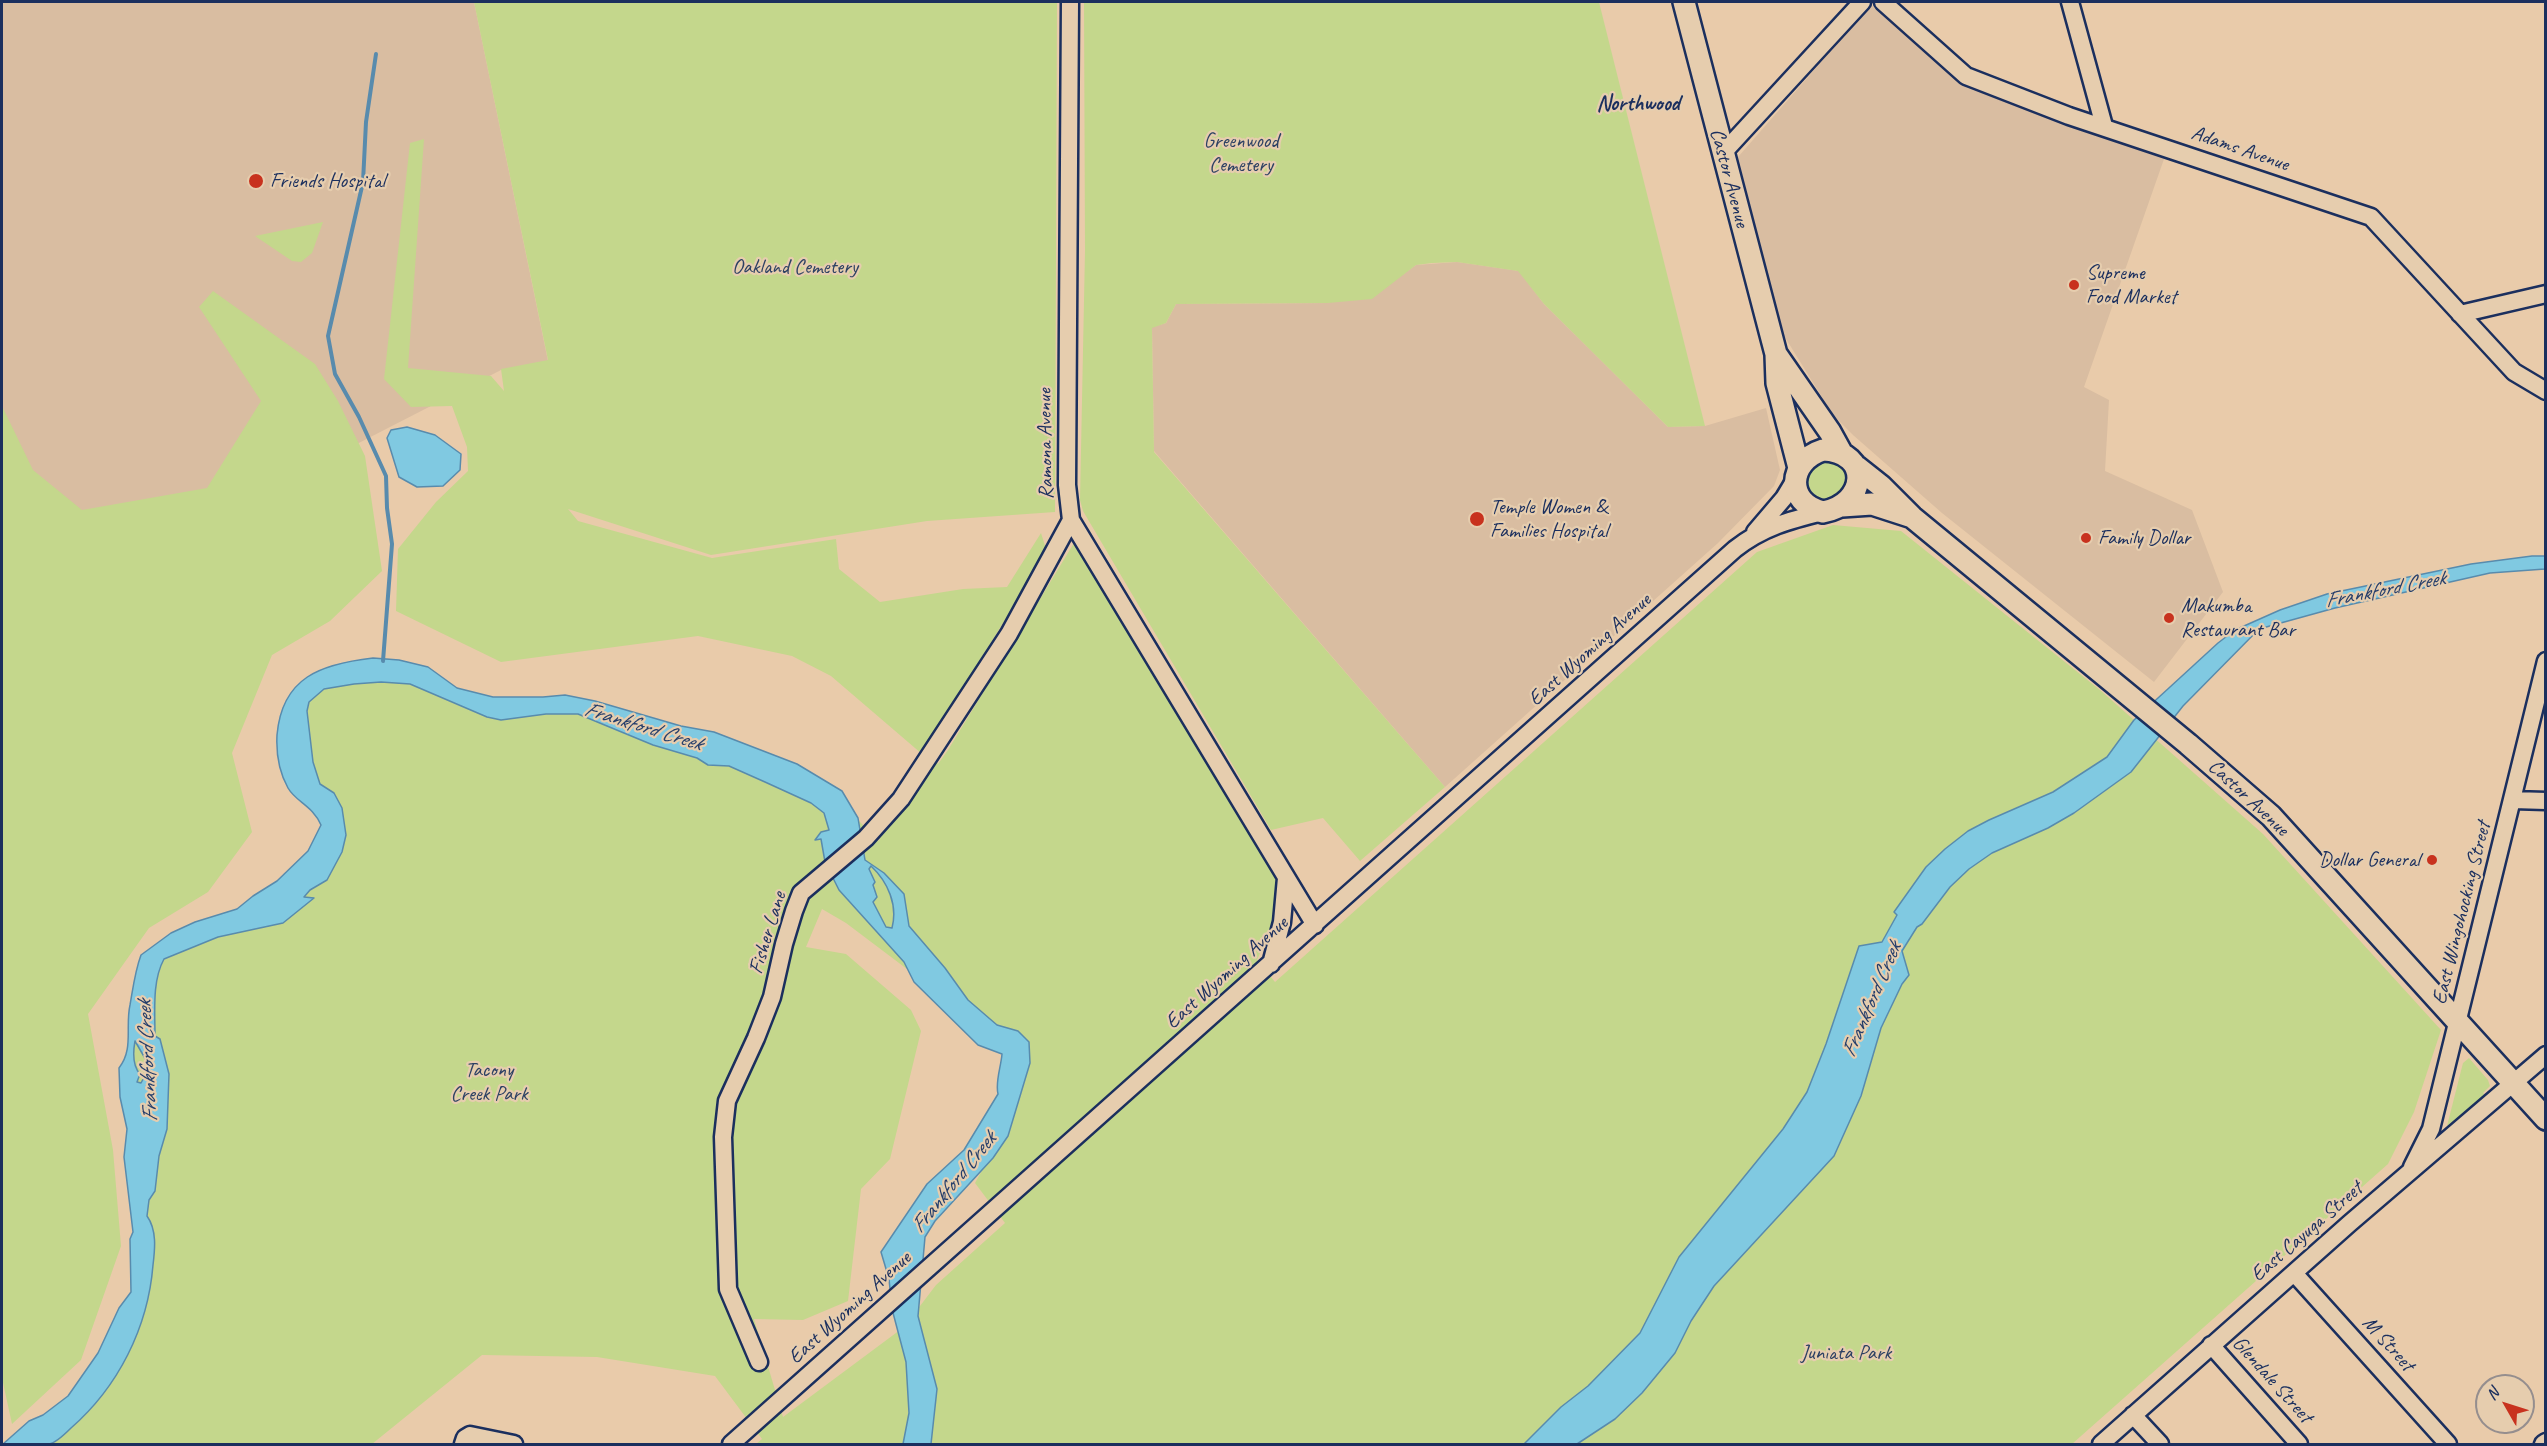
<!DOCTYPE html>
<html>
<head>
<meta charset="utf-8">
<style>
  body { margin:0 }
  #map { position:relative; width:2547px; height:1446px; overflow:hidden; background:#e9cbaa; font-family:Caveat,sans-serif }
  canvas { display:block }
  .frame { position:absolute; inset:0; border:3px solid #1b2f5e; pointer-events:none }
  .north { position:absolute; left:2475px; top:1374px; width:60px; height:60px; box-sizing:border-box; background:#e6cdae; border:2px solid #958e8e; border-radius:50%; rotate:309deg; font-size:16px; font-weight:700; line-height:24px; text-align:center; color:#1b2f5e }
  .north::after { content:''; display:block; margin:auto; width:21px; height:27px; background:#c8321e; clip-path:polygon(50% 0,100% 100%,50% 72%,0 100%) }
</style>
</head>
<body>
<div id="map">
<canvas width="2547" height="1446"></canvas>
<div class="frame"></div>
<div class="north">N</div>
</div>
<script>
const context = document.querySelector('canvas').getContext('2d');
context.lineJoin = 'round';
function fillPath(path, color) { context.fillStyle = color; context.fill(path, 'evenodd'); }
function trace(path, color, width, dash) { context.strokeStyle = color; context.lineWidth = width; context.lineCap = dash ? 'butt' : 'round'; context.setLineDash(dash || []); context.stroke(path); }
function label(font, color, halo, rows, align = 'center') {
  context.font = font + ' Caveat,sans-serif'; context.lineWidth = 4.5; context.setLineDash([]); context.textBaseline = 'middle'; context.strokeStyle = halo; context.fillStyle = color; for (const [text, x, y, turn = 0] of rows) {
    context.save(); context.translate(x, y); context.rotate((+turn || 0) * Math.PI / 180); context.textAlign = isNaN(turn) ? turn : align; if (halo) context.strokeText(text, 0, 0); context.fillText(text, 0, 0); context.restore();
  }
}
fillPath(new Path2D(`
  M2 2H474L548 361 501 370 240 504 82 516 2 490Z
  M1871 5 1967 88 2164 159 2084 387 2109 400 2105 471 2192 510 2223 592 2154 682 1942 513 1853 435 1833 415 1783 334 1738 157Z
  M1457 262 1519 271 1544 304 1668 427 1705 426 1766 408 1780 470 1774 486 1718 543 1445 787 1154 451 1152 327 1166 323 1176 304 1328 303 1399 277 1416 265Z`), '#d9bda1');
fillPath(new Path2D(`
  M474 2H1057L1055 512 927 521 711 555 568 509 578 521 712 558 836 539 839 569 880 602 963 589 1007 587 1041 533 1047 552 922 754 831 676 792 656 698 636 501 662 396 611 398 549 436 502 468 471 467 447 452 406 411 407 384 379 410 143 424 139 408 368 491 376 504 391 501 369 548 360Z
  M1084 2H1599L1705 426 1668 427 1544 304 1518 271 1457 262 1432 263 1416 265 1372 299 1328 303 1176 304 1166 323 1152 328 1154 452 1445 787 1360 861 1323 818 1271 830 1083 511 1080 500 1085 251Z
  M323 222 312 253 301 262 292 261 255 236Z
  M213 291 315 364 338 401 365 456 382 571 330 621 272 655 232 753 252 832 208 892 149 928 88 1014 113 1150 121 1246 81 1360 12 1424 2 1378V406L33 470 82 510 207 488 261 401 199 307Z
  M1829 459C1845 467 1848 474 1845 491L1827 503 1808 494C1805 468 1804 468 1829 459Z
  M1833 525 1901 531 2100 690 2263 834 2441 1030 2414 1112 2388 1164 2072 1444H756L762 1439 715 1376 597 1357 482 1355 372 1444H32L135 1312 132 1125 124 1090 147 956 265 904 339 819 284 737 303 689 360 664 476 701 563 699 837 799 879 841 881 832 936 760 938 764 948 750 1074 543 1188 723 1281 883 1280 909 1257 960 1275 982 1757 552ZM822 909 846 923 1009 1046 997 1143 975 1183 1005 1223 936 1285 904 1327 783 1417 754 1319 803 1320 848 1301 861 1189 890 1159 921 1031 911 1010 846 954 806 947Z
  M2469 1058 2488 1080 2490 1086 2483 1093 2485 1095 2447 1126 2463 1063Z`), '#c4d78c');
const water = new Path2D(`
  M407 427 435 435 461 454 460 470 443 486 417 487 399 477 387 438 391 430Z
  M2532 556H2545V569L2490 573 2335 608 2259 629 2183 706 2131 772 2074 813 2048 828 1992 853 1969 869 1950 887 1922 924 1917 927 1902 951 1909 975 1902 984 1881 1028 1861 1096 1834 1156 1714 1286 1691 1321 1675 1353 1642 1393 1615 1419 1577 1444H1524L1561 1407 1588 1386 1640 1333 1679 1257 1783 1129 1807 1092 1826 1044 1859 946 1882 942 1897 915 1894 912 1926 867 1945 849 1968 831 1989 820 2053 792 2107 757 2134 720 2218 643 2235 630 2280 610 2327 594 2471 564Z
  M373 658 399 660 428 667 457 688 493 697H543L565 695 595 701 681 726 714 732 797 764 842 791 858 818 865 860 884 873 904 894 909 926 945 968 968 1000 997 1025 1018 1031 1029 1042 1030 1063 1008 1136 993 1158 935 1221 925 1237 918 1316 937 1389 931 1444H903L909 1413 906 1362 892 1309 889 1279 881 1252 927 1184 964 1150 998 1094C995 1082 1001 1067 1002 1054L978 1045 914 982 904 962 839 890 825 862 821 839 815 840 821 832 829 830 824 813 811 803 765 782 729 766 708 765 697 758 653 745 578 714H546L501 720 487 717 410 684 381 682 354 684 324 689 309 702 307 711 313 762 320 784 334 793 342 808 346 835 342 852 327 880 310 890 304 897 314 898 283 923 218 937 164 959C152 981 155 1011 155 1036L160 1039 169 1074 167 1129 159 1156 155 1191 149 1200 147 1216C157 1230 155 1249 153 1265 148 1328 118 1387 71 1428 65 1434 56 1443 49 1444 35 1446 17 1444 3 1444L29 1421 43 1415 68 1396 98 1353 119 1308 131 1292 130 1239 133 1232 124 1157 127 1129 120 1097 119 1068C134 1049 125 1027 130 1005 133 988 135 971 141 955L171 933 195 922 237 909 253 896 277 881 308 851 321 825C313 806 296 802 288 788 279 772 276 754 277 735 282 677 321 664 373 658ZM871 866C888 882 898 905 892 928L886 927 873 902 877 897 873 885 875 882 869 869ZM135 1041 146 1060 148 1070 141 1083 137 1082 140 1074C132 1065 133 1052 135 1041Z`);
fillPath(water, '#80c9e1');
trace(water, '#588bad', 1.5);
trace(new Path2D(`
  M376 54 366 122 363 182 328 336 335 374 359 417 386 476 387 508 392 544 383 661`), '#588bad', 4);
const minor = new Path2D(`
  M1070 2 1067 485 1071 520 1315 925
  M1883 2 1966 76 2069 116 2371 217 2514 372 2546 391
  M2070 2 2104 126
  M1723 153 1862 2
  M2460 314 2546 294
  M1755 532 1784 498 1796 478
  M2513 800 2546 801
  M1271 964 1282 922 1286 878
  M2412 1167 2431 1129 2546 661
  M2294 1273 2448 1444
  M2211 1345 2299 1444
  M759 1362 728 1289 723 1137 727 1101 756 1038 772 997 784 944 794 911 801 893 866 838 901 799 1009 634 1071 520
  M2133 1415 2160 1444
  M463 1444 465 1438 470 1435 514 1444
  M731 1444 1735 549C1763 527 1790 520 1823 512
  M2101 1444 2350 1223 2546 1055
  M2543 1444 2546 1442`);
const major = new Path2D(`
  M1684 2 1776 354 1830 432 1841 452
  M1776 355 1777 383 1799 468
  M1823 450C1872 452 1867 504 1823 512 1785 503 1788 461 1823 450Z
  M1857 467 1881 486 1912 517 2188 744 2271 816 2546 1119
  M1842 506 1872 504 1909 516`);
trace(minor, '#1b2f5e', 21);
trace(major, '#1b2f5e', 26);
trace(minor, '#e6cdae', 16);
trace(major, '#e6cdae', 21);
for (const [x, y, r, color] of [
  [256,181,8,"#c8321e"],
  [2074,285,6,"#c8321e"],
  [1477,519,8,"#c8321e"],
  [2086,538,6,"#c8321e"],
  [2169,618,6,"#c8321e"],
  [2432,860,6,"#c8321e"]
]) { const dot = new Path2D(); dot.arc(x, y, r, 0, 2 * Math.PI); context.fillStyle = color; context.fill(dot); trace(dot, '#e6cdae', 2); }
label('21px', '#2c4063', '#e6cdae', [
  ["Greenwood",1241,141],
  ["Cemetery",1241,165],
  ["Oakland Cemetery",795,267],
  ["Tacony",489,1070],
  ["Creek Park",489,1094],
  ["Juniata Park",1846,1353]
]);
label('21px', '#1b2f5e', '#e6cdae', [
  ["Adams Avenue",2240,149,19],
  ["Castor Avenue",1729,178,75],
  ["Ramona Avenue",1046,444,-91],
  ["East Wyoming Avenue",1590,650,-42],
  ["Castor Avenue",2248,798,43],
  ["East Wingohocking Street",2462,913,-76],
  ["Fisher Lane",768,933,-73],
  ["East Wyoming Avenue",1227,973,-42],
  ["East Cayuga Street",2307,1232,-41],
  ["East Wyoming Avenue",850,1308,-42],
  ["M Street",2388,1344,48],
  ["Glendale Street",2272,1380,48]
]);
label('21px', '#1b2f5e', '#e6cdae', [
  ["Friends Hospital",270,181],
  ["Supreme",2086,273],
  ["Food Market",2086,297],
  ["Temple Women &",1490,507],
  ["Families Hospital",1490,531],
  ["Family Dollar",2098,538],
  ["Makumba",2181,606],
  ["Restaurant Bar",2181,630],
  ["Dollar General",2420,860,"right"]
], 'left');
label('bold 22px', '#1b2f5e', '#e6cdae', [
  ["Northwood",1638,104]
]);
label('italic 22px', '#253e6b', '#e6cdae', [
  ["Frankford Creek",2385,590,-11],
  ["Frankford Creek",643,727,17],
  ["Frankford Creek",1872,1000,-67],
  ["Frankford Creek",148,1061,-93],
  ["Frankford Creek",954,1183,-51]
]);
</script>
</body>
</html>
